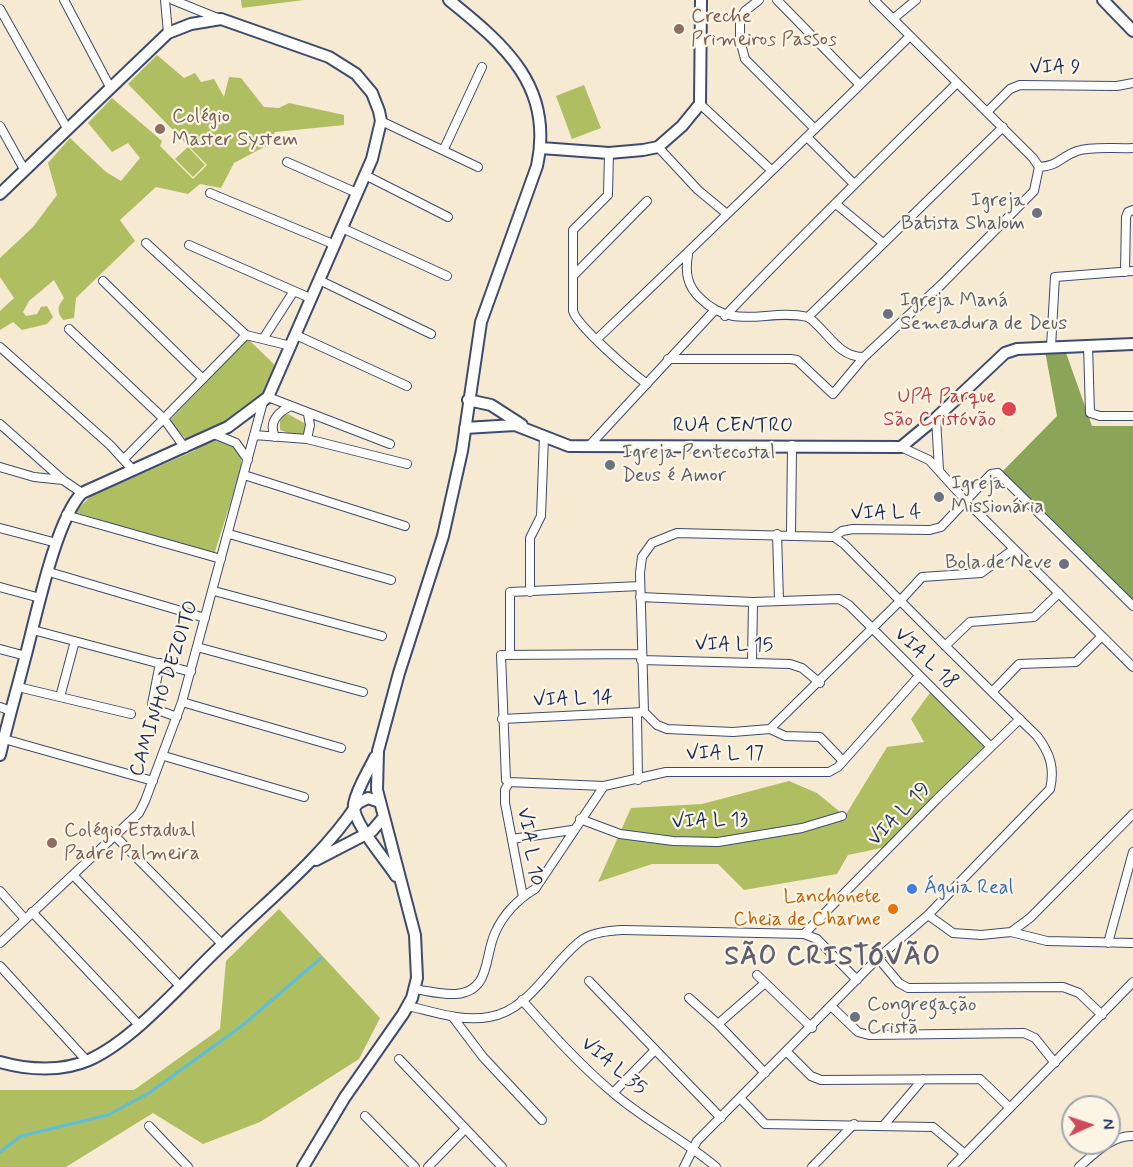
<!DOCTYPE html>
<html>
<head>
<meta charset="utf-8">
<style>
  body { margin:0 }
  #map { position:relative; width:1133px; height:1167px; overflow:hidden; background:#f7ead2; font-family:Mynerve,sans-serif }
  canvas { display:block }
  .north { position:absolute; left:1061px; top:1095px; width:60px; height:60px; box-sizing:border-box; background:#fcf5e5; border:2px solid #a2a6af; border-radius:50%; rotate:87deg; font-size:16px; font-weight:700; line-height:24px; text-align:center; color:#1b2f5e }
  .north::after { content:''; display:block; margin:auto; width:21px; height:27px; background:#d1495b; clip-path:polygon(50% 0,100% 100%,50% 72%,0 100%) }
</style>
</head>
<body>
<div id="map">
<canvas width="1133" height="1167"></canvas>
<div class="north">N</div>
</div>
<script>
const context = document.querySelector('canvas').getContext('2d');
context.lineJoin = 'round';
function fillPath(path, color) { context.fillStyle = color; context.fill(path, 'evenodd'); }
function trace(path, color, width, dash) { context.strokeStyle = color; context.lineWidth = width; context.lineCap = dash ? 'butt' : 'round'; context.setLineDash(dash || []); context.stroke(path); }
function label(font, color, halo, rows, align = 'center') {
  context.font = font + ' Mynerve,sans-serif'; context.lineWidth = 4.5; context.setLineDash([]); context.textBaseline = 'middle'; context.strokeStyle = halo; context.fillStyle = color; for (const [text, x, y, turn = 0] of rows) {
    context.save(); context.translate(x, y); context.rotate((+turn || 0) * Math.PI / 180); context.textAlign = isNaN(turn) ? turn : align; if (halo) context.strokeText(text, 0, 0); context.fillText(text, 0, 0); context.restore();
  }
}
fillPath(new Path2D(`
  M241 0H304L242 8Z
  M157 55 184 78 195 73 201 82 214 79 224 97 229 77 241 78 264 107 279 108 289 103 344 115V125L275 132 266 146 234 163 221 188 200 184 188 194 156 187 120 220 135 241 76 298 74 318 63 320C56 311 58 306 64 298L54 280 29 301 23 312 26 316 37 314 41 307 47 306 53 317 47 324 22 330 13 322 0 330V311L14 298 0 277V258L33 227 57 195 48 163 70 138 106 172 121 181 140 158 128 143 112 152 88 123 112 98 162 141 160 146 193 179 207 165 128 84Z
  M584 85 601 128 572 139 556 96Z
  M188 147 205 165 193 177 175 159Z
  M248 339 280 370 265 409 223 438 240 453 242 466 214 555 75 512 91 496 196 450 169 421Z
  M288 414 306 424 304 435 300 437 280 430V417Z
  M932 690 992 750 886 847 848 855 837 874 744 890 718 864H652L598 882 631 808 702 804 789 781 817 793 845 816 887 747 924 742 911 719Z
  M279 909 380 1018 359 1059 260 1122 203 1144 153 1113 66 1167H0V1090H134L220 1029 226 961Z`), '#aebe61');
fillPath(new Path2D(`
  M1065 350 1092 426H1133V602L998 476 1057 416 1045 351Z`), '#8aa557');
trace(new Path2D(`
  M0 1152 21 1136 108 1115 149 1093 243 1025 321 958`), '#5dbedc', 3);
const street = new Path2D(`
  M64 0 110 87
  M165 0 168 33
  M173 0 220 19
  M759 0 745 11 740 20V40L745 59 815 129
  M777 0 860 85
  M0 9 68 130
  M893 19 916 0
  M700 104 770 169
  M987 112 1010 89 1020 85 1117 86 1133 83
  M381 121 478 167
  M0 126 25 171
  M807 137 853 183
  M658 147 698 190 727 214
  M444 149 482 67
  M609 153 608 195 573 230V311C577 326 632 373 647 384
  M287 162 357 193
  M1039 167C1059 166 1060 157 1077 151 1093 146 1115 149 1133 148
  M365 175 448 217
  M210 193 333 244
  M836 204 883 243
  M342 228 447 276
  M146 243 246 335 291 346
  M189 245 310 298
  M688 255C685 272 687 286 700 298 734 332 767 308 808 317 828 331 837 357 864 357
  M1125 272 1126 217 1128 212 1133 210
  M574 275 647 201
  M319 280 431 334
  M103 281 203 379
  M725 316C801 236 879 160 957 83
  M808 317 1003 127
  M69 329 164 419 185 448
  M296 335 407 386
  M263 339 294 291
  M597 339C702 239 806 138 909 37
  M1088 345 1090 413 1100 416H1133
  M0 347 110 445 133 470
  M1051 347 1055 277 1133 271
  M668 359H791L797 360 833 394 864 357 942 284 1034 191 1039 167 1033 158 874 0
  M268 397 390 444
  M936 418 939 470
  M0 424 63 480 82 493
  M214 434 236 443 248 460
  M254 435 307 439 310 425 308 414
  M275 437C268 422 278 412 291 406
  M307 439 407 464
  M589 446 714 311
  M901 447 929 460 967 502 1133 667
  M124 459 246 335
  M0 467 34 477 63 480
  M244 475 405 526
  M66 515 221 559
  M0 528 57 543
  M229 534 391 580
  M777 534 779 600
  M791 534 792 445
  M834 537 842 531 853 529 930 530 941 527 991 474 998 473 1133 606
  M49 572 205 618
  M0 587 40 598
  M214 591 382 636
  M530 592V538L541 516 544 437
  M640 597 753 602 839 599 849 605 991 747
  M33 630 191 672
  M945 646 970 622 1034 617 1059 593
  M197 647 363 692
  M0 649 26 656
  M641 654 501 655 506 780 509 782 604 786 666 772H829L838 767 919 676
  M510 655V592L640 586
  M641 660 790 664 802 668 820 683
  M160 663 152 704 155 709 177 717
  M752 663 753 602
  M18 687 131 714
  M992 692 1019 664 1076 662 1102 636
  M60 697 75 641
  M182 702 341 748
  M0 707 11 711
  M637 715 638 780
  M502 719 644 712
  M770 729 785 736 820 737 842 760
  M4 739 153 781
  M164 756 304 797
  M509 782 505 790V803L523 897
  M580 819 620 834 673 841 718 842 802 828 842 816
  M115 836 222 944
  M512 839 572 830
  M73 875 180 986
  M0 891 25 919
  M32 912 139 1025
  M928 915 953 933 981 935 1011 932 1047 941 1133 943
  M1011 932 1030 918 1133 814
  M804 934 936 800 1020 719
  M0 943 139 813 145 801 182 702 263 402
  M1108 943 1133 852
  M878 958 899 983 908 988 1063 987 1079 993 1102 1015
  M0 966 87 1061
  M757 975 812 1028
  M589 981 721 1118
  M414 989C428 991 442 995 456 994 491 991 484 957 495 933 503 915 518 899 535 889L604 786
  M689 998 718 1024 765 1073
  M522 1000C551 1033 579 1064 612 1092 644 1120 683 1139 716 1167
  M408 1006C434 1012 462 1022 489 1017 530 1011 551 962 583 939 594 932 610 931 623 930L804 934 817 939 857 980
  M832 1007 858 1032 869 1035 1024 1033 1035 1038 1055 1063
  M452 1016 483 1057 542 1120
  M718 1024 765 983
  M787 1052 811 1076 821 1080 980 1079 1010 1108
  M399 1059 502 1167
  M613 1093 655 1050
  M740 1098 765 1124 933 1127 965 1154
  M365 1116 415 1167
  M884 1125 923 1079
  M149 1126 188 1167
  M428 1167 465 1129
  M684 1167 697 1141 878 958 928 915 1050 789C1055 768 1050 753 1037 736 972 673 908 609 844 544L834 537 677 533 652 543 642 557 640 573 644 712 657 725 667 729 733 732 770 729 900 601 922 577 981 573 1014 549
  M812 1167 854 1124
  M952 1167 1133 982
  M1079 1167C1094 1154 1112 1135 1133 1136`);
const secondary = new Path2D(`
  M1103 0 1133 31
  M541 148 609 153 643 150 658 147 682 126 700 104 701 0
  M0 194 168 33 191 24 221 19 329 57 356 74 372 93 379 111 381 121 372 159 268 397 228 427 82 493C55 520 35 622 24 662 16 693 7 724 0 755
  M468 400 491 405 522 425
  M465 428 515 425 569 446 901 447 936 418 1005 353 1017 349 1133 344
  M375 757C368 772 357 788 354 804 351 821 386 860 396 876
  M316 860 372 831 383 818
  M0 1062C28 1070 62 1072 89 1060 134 1040 184 981 220 947 268 900 321 859 358 803L368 798 380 802
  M303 1167 345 1097 403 1014 412 998 417 978 415 935 377 790 378 751 399 673 443 536 462 451 481 322 537 166C554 87 506 46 449 0`);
trace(street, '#3c4b6f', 10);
trace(secondary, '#3c4b6f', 14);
trace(street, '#fff', 8);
trace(secondary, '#fff', 10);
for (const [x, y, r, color] of [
  [679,29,6,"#8d6e63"],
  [160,129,6,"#8d6e63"],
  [1037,213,6,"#6b7280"],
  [888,314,6,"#6b7280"],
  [1009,409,8,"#e0444e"],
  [610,465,6,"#6b7280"],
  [939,497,6,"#6b7280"],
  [1064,564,6,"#6b7280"],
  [52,843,6,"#8d6e63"],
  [912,889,6,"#3f7fe0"],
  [893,909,6,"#e8710a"],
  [855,1017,6,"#6b7280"]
]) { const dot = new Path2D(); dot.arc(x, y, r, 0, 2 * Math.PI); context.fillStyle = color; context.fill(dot); trace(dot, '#fcf5e5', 2); }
label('20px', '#785e54', '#fcf5e5', [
  ["Creche",691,18],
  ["Primeiros Passos",691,41],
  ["Colégio",172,118],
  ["Master System",172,141],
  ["Colégio Estadual",64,832],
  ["Padre Palmeira",64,855]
], 'left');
label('20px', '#1b2f5e', '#fcf5e5', [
  ["VIA 9",1055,69],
  ["RUA CENTRO",733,427],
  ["VIA L 4",886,514,-1],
  ["VIA L 15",734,646,1],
  ["VIA L 18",925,659,44],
  ["CAMINHO DEZOITO",165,689,-72],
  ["VIA L 14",573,700,-2],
  ["VIA L 17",725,755],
  ["VIA L 19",900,815,-46],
  ["VIA L 13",710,822,-2],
  ["VIA L 10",529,847,80],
  ["VIA L 35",613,1067,40]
]);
label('20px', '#5b616d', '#fcf5e5', [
  ["Igreja",1025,202,"right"],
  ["Batista Shalom",1025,225,"right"],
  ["Igreja Maná",900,302],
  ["Semeadura de Deus",900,325],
  ["Igreja Pentecostal",622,454],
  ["Deus é Amor",622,477],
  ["Igreja",951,485],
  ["Missionária",951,508],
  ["Bola de Neve",1052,564,"right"],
  ["Congregação",867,1006],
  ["Cristã",867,1029]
], 'left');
label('20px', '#be3a42', '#fcf5e5', [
  ["UPA Parque",996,398],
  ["São Cristóvão",996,421]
], 'right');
label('20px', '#366cbe', '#fcf5e5', [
  ["Águia Real",924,889]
], 'left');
label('20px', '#c56008', '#fcf5e5', [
  ["Lanchonete",881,898],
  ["Cheia de Charme",881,921]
], 'right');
context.letterSpacing = '1.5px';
label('bold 26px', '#5e5f70', '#fcf5e5', [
  ["SÃO CRISTÓVÃO",833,959]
]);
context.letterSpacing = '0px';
</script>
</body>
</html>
